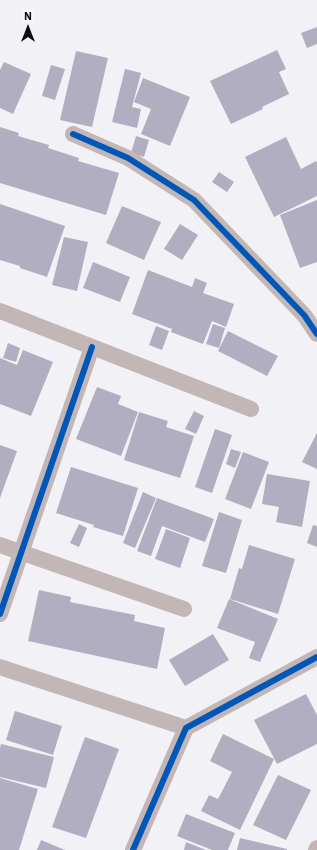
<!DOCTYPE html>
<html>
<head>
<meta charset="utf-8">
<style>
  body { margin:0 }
  #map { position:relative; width:317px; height:850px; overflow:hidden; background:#f1f1f6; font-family:"IBM Plex Sans",sans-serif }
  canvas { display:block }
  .north { position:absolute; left:8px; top:8px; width:40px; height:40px; -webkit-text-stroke:3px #fdfdff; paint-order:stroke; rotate:0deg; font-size:11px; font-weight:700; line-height:16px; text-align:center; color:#0c0b0e }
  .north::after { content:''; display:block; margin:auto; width:14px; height:18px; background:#0c0b0e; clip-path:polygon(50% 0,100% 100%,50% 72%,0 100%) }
</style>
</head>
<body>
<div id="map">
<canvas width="317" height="850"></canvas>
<div class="north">N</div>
</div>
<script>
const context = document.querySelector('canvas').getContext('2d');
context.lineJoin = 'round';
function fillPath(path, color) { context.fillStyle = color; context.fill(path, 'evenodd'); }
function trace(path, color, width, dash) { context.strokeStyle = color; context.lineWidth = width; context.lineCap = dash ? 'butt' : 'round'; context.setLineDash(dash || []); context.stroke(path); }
fillPath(new Path2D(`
  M317 27V44L307 48 301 33Z
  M277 50 286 69 279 72 289 94 262 107 263 109 231 124 210 81Z
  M76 51 108 58 92 127 60 120Z
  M4 62 31 74 13 114 0 108V70Z
  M51 65 65 69 55 100 42 96Z
  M125 69 141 73 132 107 141 109 137 128 112 122Z
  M143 78 190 97 170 146 141 134 151 109 134 102Z
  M0 127 19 133 18 136 49 145 48 148 79 158 78 161 119 173 106 215 0 183Z
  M136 136 149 140 144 157 131 153Z
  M286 137 301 169 316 161 317 163V196L274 217 245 157Z
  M219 172 234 182 227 192 212 182Z
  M317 200V262L300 268 280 215Z
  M0 204 65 226 47 277 20 268V266L0 260Z
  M122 206 161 222 144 260 106 243Z
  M180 224 198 235 182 260 164 249Z
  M64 237 88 242 77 291 52 285Z
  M93 262 130 277 120 302 83 288Z
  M148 270 192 287 195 278 207 283 203 293 234 304 226 327 212 321 203 344 171 332 172 329 132 314Z
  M213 324 225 328 219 348 206 344Z
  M156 326 169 331 162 350 149 345Z
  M228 331 278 356 267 376 218 351Z
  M8 343 20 348 16 362 3 358Z
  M23 350 53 362 31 416 0 404V358L17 365Z
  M97 387 121 396 118 404 138 412 121 456 76 439Z
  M194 411 204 416 196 434 185 429Z
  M139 412 168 421 166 427 194 436 180 478 124 460Z
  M215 429 232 435 212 493 195 487Z
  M317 433V469L302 462Z
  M0 445 17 451 0 498Z
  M231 449 241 452 235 468 226 464Z
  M243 452 269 462 251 509 225 499Z
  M71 467 138 488 123 536 93 527 94 525 56 513Z
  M267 474 310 481 302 527 276 522 279 507 262 504Z
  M143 492 156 498 135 548 123 543Z
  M157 498 214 519 205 542 162 526 151 556 137 551Z
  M219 512 242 520 226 573 202 566Z
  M79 524 87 528 79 547 70 543Z
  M313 525 317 526V547L307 543Z
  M166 529 190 538 180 568 155 559Z
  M249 545 295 559 278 614 230 599 239 568 242 569Z
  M39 590 71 597 70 602 135 615 134 621 165 628 157 669 28 641Z
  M229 599 278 619 260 662 249 658 255 642 217 628Z
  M213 634 229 660 185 686 169 660Z
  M306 694 317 715V744L277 764 254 720Z
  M15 711 62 726 53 755 6 740Z
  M223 734 274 759 240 830 201 811 209 795 218 799 232 772 210 761Z
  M85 737 119 749 86 838 52 827Z
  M1 744 54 757 46 788 0 777V748Z
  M278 775 311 790 286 840 253 825Z
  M0 778 38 789 19 850H0Z
  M186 814 235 833 228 850H212L177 836Z
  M240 838 287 849V850H237Z
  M41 840 65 850H37Z
  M186 842 206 850H184Z`), '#b2aec1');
trace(new Path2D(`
  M73 134 128 158 194 200 304 315 317 334
  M0 311 251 409
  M0 545 184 609
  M0 614 92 347
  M0 667 186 728
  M133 850 186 728 317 657
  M316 850 317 848`), '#c3b6b6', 16);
trace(new Path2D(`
  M73 134 128 158 194 200 304 315 317 334
  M0 614 92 347
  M133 850 186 728 317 657`), '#0057b8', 6);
</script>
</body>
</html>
